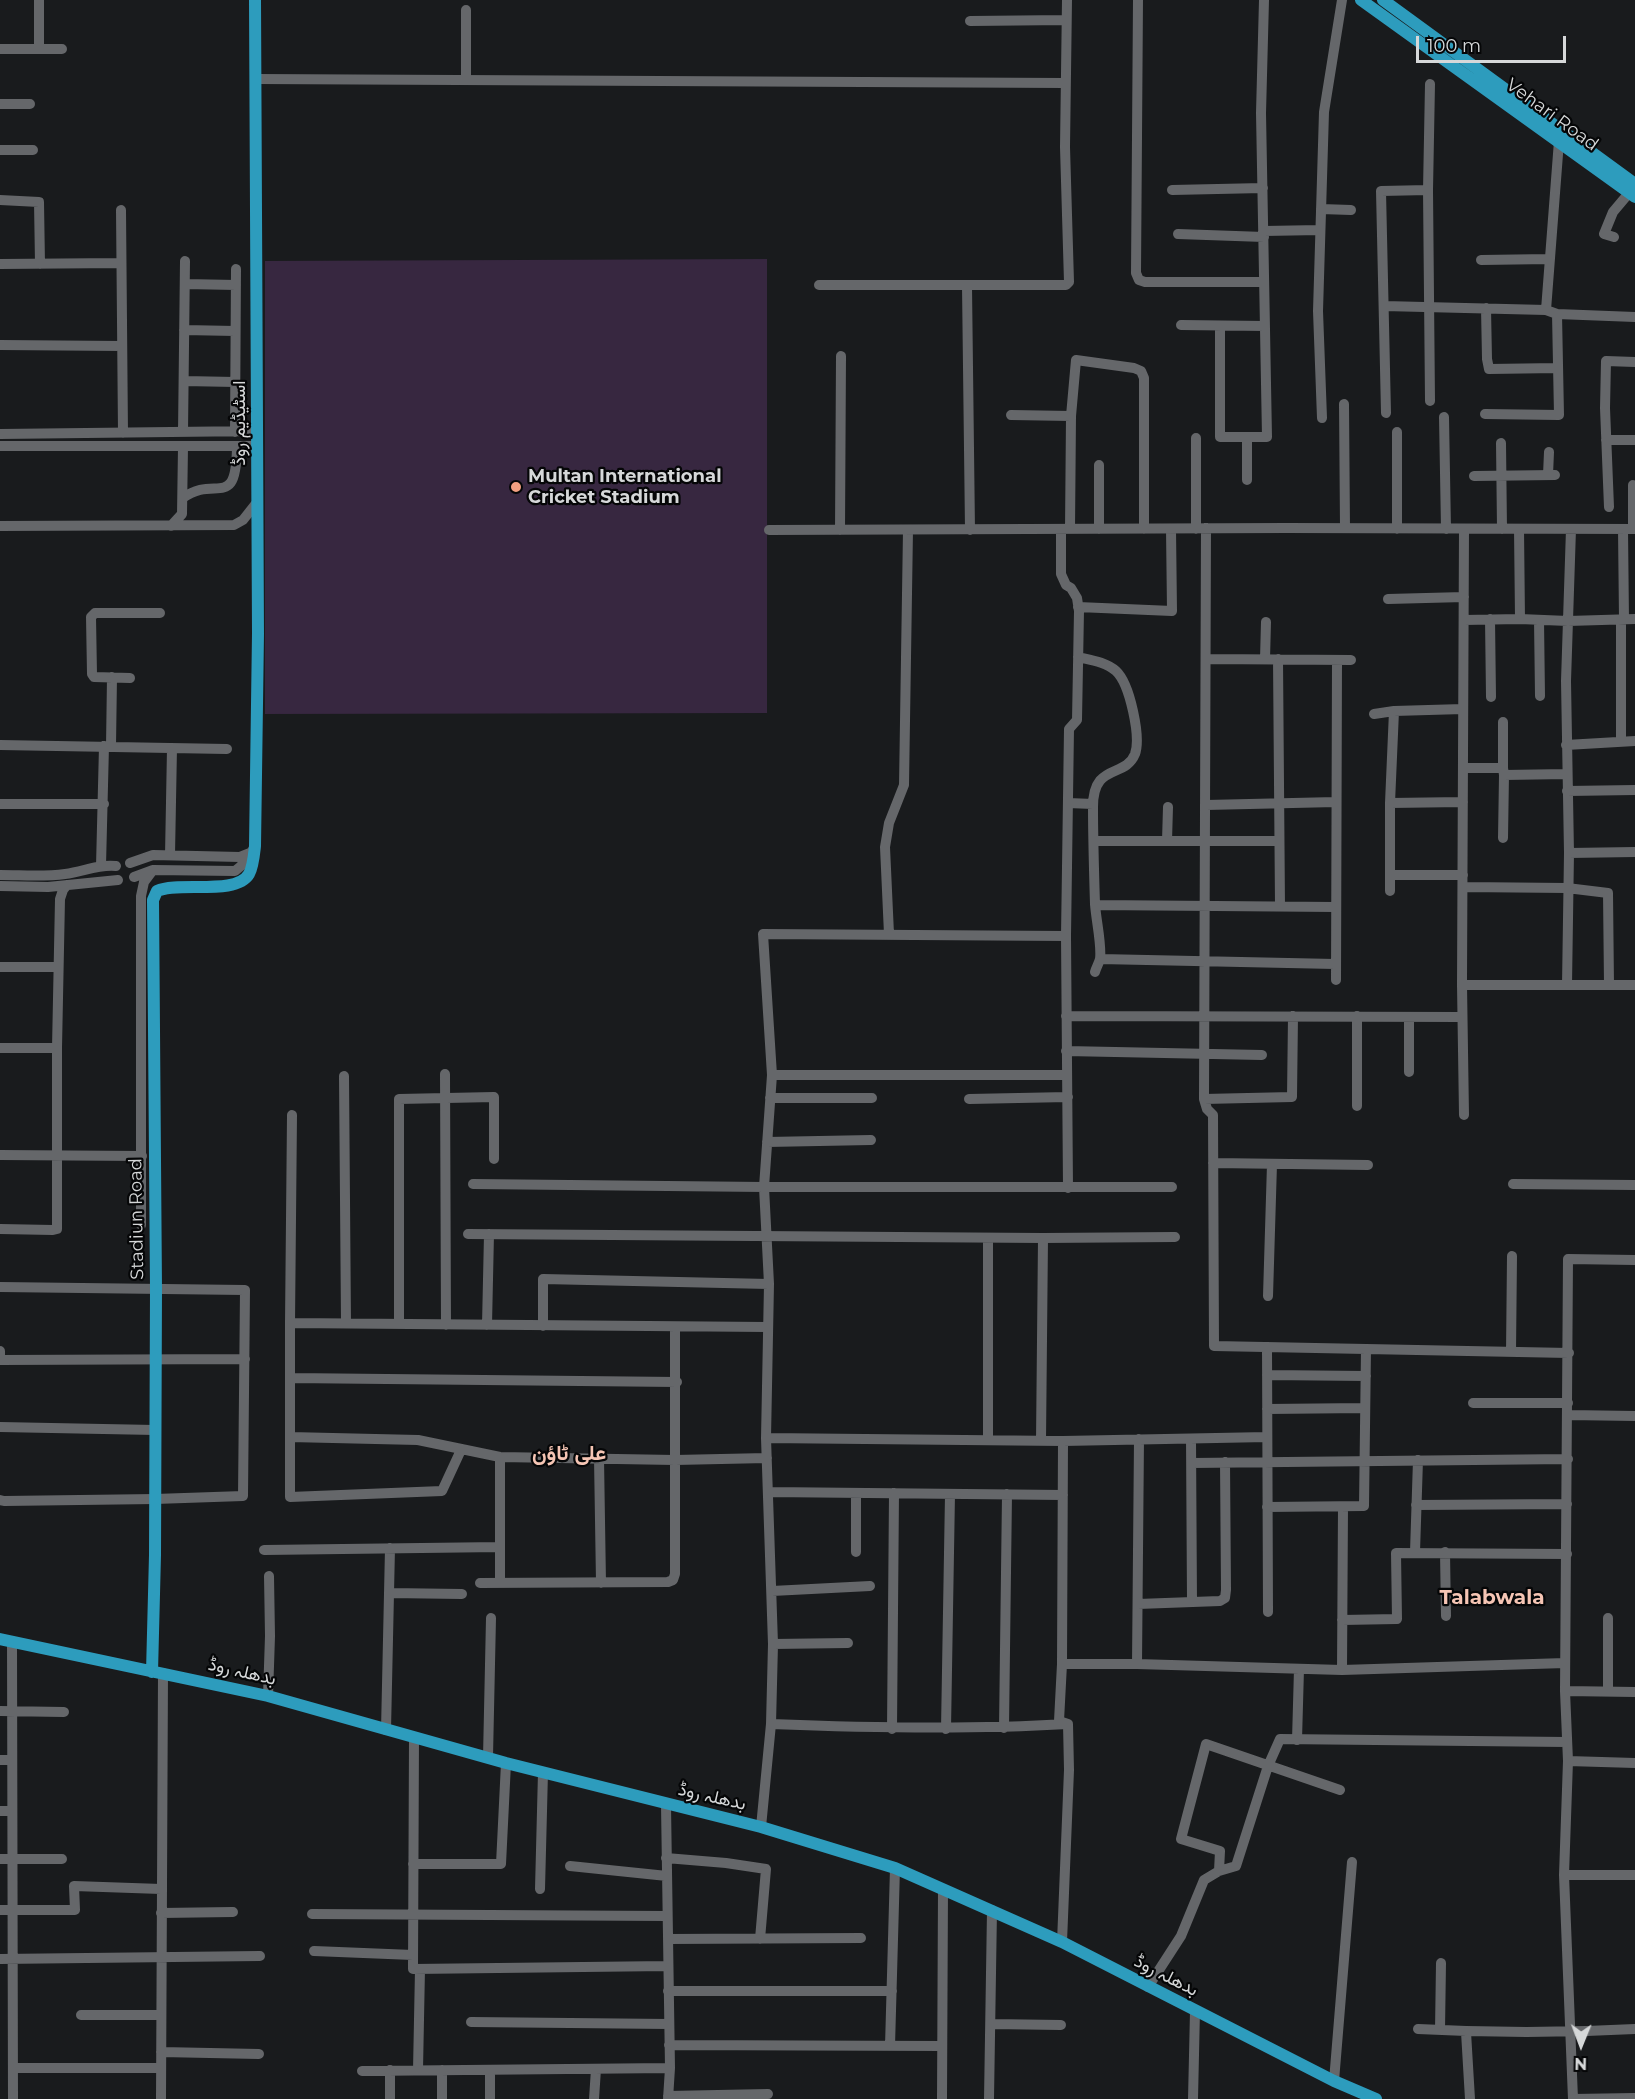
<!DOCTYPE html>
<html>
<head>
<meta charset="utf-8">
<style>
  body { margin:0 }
  #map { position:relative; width:1635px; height:2099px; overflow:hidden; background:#191b1d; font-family:Montserrat,sans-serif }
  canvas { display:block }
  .north { position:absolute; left:1551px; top:2015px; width:60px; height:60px; -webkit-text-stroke:4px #050607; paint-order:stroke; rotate:181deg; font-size:16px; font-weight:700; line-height:24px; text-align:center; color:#d6d8d9 }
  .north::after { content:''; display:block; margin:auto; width:21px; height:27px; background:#d6d8d9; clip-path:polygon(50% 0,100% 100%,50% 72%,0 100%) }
  .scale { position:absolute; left:1416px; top:36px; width:150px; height:27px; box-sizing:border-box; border:3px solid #d6d8d9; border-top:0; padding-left:8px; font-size:18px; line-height:21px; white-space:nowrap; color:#d6d8d9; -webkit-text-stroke:4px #050607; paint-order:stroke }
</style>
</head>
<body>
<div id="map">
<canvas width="1635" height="2099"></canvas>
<div class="north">N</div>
<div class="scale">100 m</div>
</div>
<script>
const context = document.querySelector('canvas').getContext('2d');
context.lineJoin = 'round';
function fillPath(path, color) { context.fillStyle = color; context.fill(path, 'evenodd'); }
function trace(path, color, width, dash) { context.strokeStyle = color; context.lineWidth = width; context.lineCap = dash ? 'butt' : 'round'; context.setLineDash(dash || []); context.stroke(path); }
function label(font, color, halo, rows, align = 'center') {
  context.font = font + ' Montserrat,Vazirmatn,sans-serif'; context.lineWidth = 4.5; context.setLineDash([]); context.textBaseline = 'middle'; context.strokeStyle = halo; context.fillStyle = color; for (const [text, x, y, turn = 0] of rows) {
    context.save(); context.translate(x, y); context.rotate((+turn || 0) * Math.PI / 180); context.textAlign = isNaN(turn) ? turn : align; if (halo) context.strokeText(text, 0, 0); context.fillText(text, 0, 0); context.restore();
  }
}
fillPath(new Path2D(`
  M767 259V713L265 714V261Z`), '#372740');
trace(new Path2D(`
  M39 0V49
  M1138 0 1136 273 1139 280 1145 282H1264
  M466 10V80
  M970 21 1066 20
  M0 49H62
  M256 79 1065 83
  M1430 84 1428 190 1430 401
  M0 104H30
  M0 150H33
  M1172 190 1263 188
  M0 200 39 202 40 264
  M1321 209 1351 210
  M121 210 123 433
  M1264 231 1320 230
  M1178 234 1264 237
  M1614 237 1604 234 1613 212 1629 193
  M1481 260 1549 259
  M0 264 121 263
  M185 284 236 285
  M819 285H1066L1069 282 1065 147 1067 0
  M967 286 970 530
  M1384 306 1546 310 1557 314 1635 317
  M1486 308 1487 359 1489 369 1558 368
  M1546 310 1559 141
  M1181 325 1265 326
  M1220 326V437H1267L1261 113 1264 0
  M184 330 235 331
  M0 345 122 346
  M184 381 235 382
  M1344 404 1345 528
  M1386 413 1381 191 1428 190
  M1485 414 1559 415 1557 314
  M1011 415 1071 416
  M1444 417 1446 529
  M1322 418 1318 311 1324 112 1342 0
  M183 432 185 261
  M235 432 236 269
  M1397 432V529
  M0 434 257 431
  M1247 437V480
  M1606 440H1635
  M1501 443 1502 529
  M0 446H257
  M1099 465V529
  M1548 475 1549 452
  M1474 476 1555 475
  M183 498C216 474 236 512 237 447
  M1609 507 1605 408 1606 361 1635 362
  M0 526 234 525 243 520 258 501
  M171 526 182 514 183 447
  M1206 528 1204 1099 1207 1109 1213 1115 1214 1346 1569 1353
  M1061 529V574L1066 585 1071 588 1077 598 1079 611 1077 720 1069 729 1066 936 1068 1188
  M1070 529 1071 416 1076 360 1134 368 1141 371 1144 378V529
  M1196 529V438
  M1623 529 1624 620
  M1633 529V485
  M769 530 1286 528 1635 529
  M840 530 841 356
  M1388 599 1464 597
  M1078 607 1172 611 1171 529
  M1490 619 1491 697
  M1520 619 1568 621 1635 619
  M1464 620 1520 619 1519 529
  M1539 620 1540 696
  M1078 657C1091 660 1106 662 1116 671 1130 684 1141 737 1135 754 1125 779 1093 762 1093 807 1093 840 1094 872 1095 904 1096 920 1102 945 1100 959 1099 963 1096 968 1095 972
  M1206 659 1351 660
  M1265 659 1266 622
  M1278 659 1280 906
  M130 678 94 677 92 674 91 617 95 613H160
  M1374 714 1394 711 1463 709
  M1503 722V768
  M1621 742V620
  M0 745 227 749
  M1566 745 1635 741
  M111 746 112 677
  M1463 768H1503L1504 775 1567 774
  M1567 791 1635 790
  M1068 803 1093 804
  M1390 803 1463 802
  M0 804H104
  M1206 805 1336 802
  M1503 838 1504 775
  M1094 841H1279
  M1167 841 1168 807
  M1569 853 1635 852
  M170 855 172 748
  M130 863 153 855 240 857 250 853
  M101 866 104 746
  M0 875C22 875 44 877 65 874 83 872 98 864 116 866
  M1390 875H1463
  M134 877 153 870 235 871 241 866 255 847
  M0 886 48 887 118 880
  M1463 887 1567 888 1608 893 1609 985
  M1390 891V803L1394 711
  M1095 905 1335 907
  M889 934 885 847 889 823 904 785 908 530
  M1100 959 1335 964
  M0 967H58
  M1336 980 1337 660
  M1462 985H1635
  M1567 985 1569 853 1566 681 1571 529
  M1066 1016 1462 1017
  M1409 1017V1072
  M0 1048H57
  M1066 1051 1262 1055
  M445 1074 446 1325
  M772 1075H1067
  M344 1076 346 1323
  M770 1098H872
  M969 1099 1068 1097
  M1204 1099 1292 1097 1293 1016
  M1357 1106V1016
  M292 1115 290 1323V1497L442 1491 461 1450
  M1464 1115 1462 985 1464 529
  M767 1142 871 1140
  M0 1155 142 1156
  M1213 1163 1368 1165
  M473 1184 764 1187H1172
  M1513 1184 1635 1185
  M141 1225V896L144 882 153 870
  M0 1229 53 1230 57 1229V1048L60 899 63 890 67 885
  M468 1234 1043 1238 1175 1237
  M0 1287 245 1290 243 1496 155 1499 4 1501 0 1500
  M1268 1296 1272 1164
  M290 1323 767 1327
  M399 1324V1099L494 1097V1159
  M487 1325 489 1234
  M543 1326V1279L769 1284
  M1267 1347 1268 1612
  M0 1351V1360L245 1359
  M1511 1352 1512 1256
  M1267 1375 1366 1376
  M290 1378 677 1382
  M1473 1403H1568
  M1267 1409 1365 1408
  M1568 1415 1635 1416
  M0 1427 155 1430
  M290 1437 418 1440 500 1457 675 1460 767 1458
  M766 1438 1063 1441 1267 1437
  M1191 1439 1192 1602
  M988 1440V1238
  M1041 1441 1043 1238
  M500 1457V1583
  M599 1458 601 1583
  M1192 1463 1568 1459
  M769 1492 1063 1495
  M856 1493V1552
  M1416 1505 1567 1504
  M1267 1507 1364 1506 1366 1349
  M264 1550 500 1547
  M1415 1552 1418 1460
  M1445 1552 1446 1616
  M480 1583 668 1582 673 1580 675 1574V1327
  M772 1591 870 1586
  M389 1593 462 1594
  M1138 1604 1220 1601 1225 1598 1226 1590 1225 1462
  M1342 1620 1397 1619 1396 1553 1567 1554
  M12 1641 13 2099
  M773 1644 848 1643
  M1062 1664H1137L1342 1670 1565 1663
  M1137 1664 1139 1439
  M1342 1670 1343 1507
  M1565 1691 1635 1692
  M1608 1691V1618
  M268 1696 270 1636 269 1576
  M0 1711 64 1712
  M771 1724C870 1728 968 1730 1067 1724
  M1004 1728 1007 1494
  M892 1729 894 1493
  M946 1729 950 1494
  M386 1730 390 1548
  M414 1737 413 1969 668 1966
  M1297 1740 1299 1669
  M488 1757 491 1618
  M0 1760H12
  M1568 1761 1635 1763
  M666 1805 670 2068 668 2099
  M0 1811H12
  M761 1827 771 1724 773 1644 766 1438 769 1284 764 1187 772 1075 763 934 1066 936
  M666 1858 726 1863 766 1869 760 1939
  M0 1859H62
  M413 1864H501L506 1763
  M570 1866 667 1876
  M1219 1871 1220 1851 1181 1839 1206 1744 1340 1790
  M1564 1875H1635
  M540 1889 543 1772
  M0 1910H75L74 1886 161 1889
  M161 1913 233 1912
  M312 1914 667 1916
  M668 1939 861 1938
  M1062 1942 1069 1770 1068 1724 1059 1721 1062 1664 1063 1441
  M314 1951 413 1955
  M0 1959 260 1956
  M1148 1987 1181 1936 1204 1880 1219 1871 1236 1866 1268 1766 1280 1739 1566 1742
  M668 1991H892
  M81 2015H161
  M471 2022 669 2024
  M991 2024 1061 2025
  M1418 2029C1490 2033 1563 2033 1635 2029
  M1440 2030 1441 1963
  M1466 2032 1470 2099
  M669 2045 942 2046
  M890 2046 895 1868
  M161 2052 259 2054
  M13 2068H161
  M390 2070V2099
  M418 2070 420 1969
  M490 2070V2099
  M362 2071 670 2068
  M1334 2081 1352 1862
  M668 2096 768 2094
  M161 2099 163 1673
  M442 2099V2070
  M594 2099 596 2069
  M942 2099 943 1889
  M989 2099 992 1910
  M1193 2099 1195 2011
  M1573 2099 1564 1875 1568 1761 1565 1691 1568 1259 1635 1260
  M1573 2099 1635 2098`), '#65676a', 10);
trace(new Path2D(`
  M1361 0 1635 197
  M1383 0 1635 184
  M0 1639 268 1696 506 1763 761 1827 895 1868 1062 1942 1334 2081 1376 2099
  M152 1672 155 1555 156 1289 153 900 157 891C179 881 236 896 249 874 253 867 254 855 255 846L258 633 255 0`), '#2d9cbd', 12);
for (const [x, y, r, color] of [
  [516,487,6,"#f3a082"]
]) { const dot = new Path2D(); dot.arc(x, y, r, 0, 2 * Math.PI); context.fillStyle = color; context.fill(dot); trace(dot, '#050607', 2); }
label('18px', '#d6d8d9', '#050607', [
  ["Vehari Road",1552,115,36],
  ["اسٹیڈیم روڈ",240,423,-90],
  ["Stadiun Road",137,1219,-91],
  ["بدھلہ روڈ",242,1672,13],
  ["بدھلہ روڈ",712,1797,13],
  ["بدھلہ روڈ",1166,1976,27]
]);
label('bold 18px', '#d6d8d9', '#050607', [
  ["Multan International",528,477],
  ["Cricket Stadium",528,498]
], 'left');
label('bold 20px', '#f5c5b4', '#050607', [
  ["Talabwala",1492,1598]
]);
label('bold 21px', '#f5c5b4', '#050607', [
  ["علی ٹاؤن",569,1454]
]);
</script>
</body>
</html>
